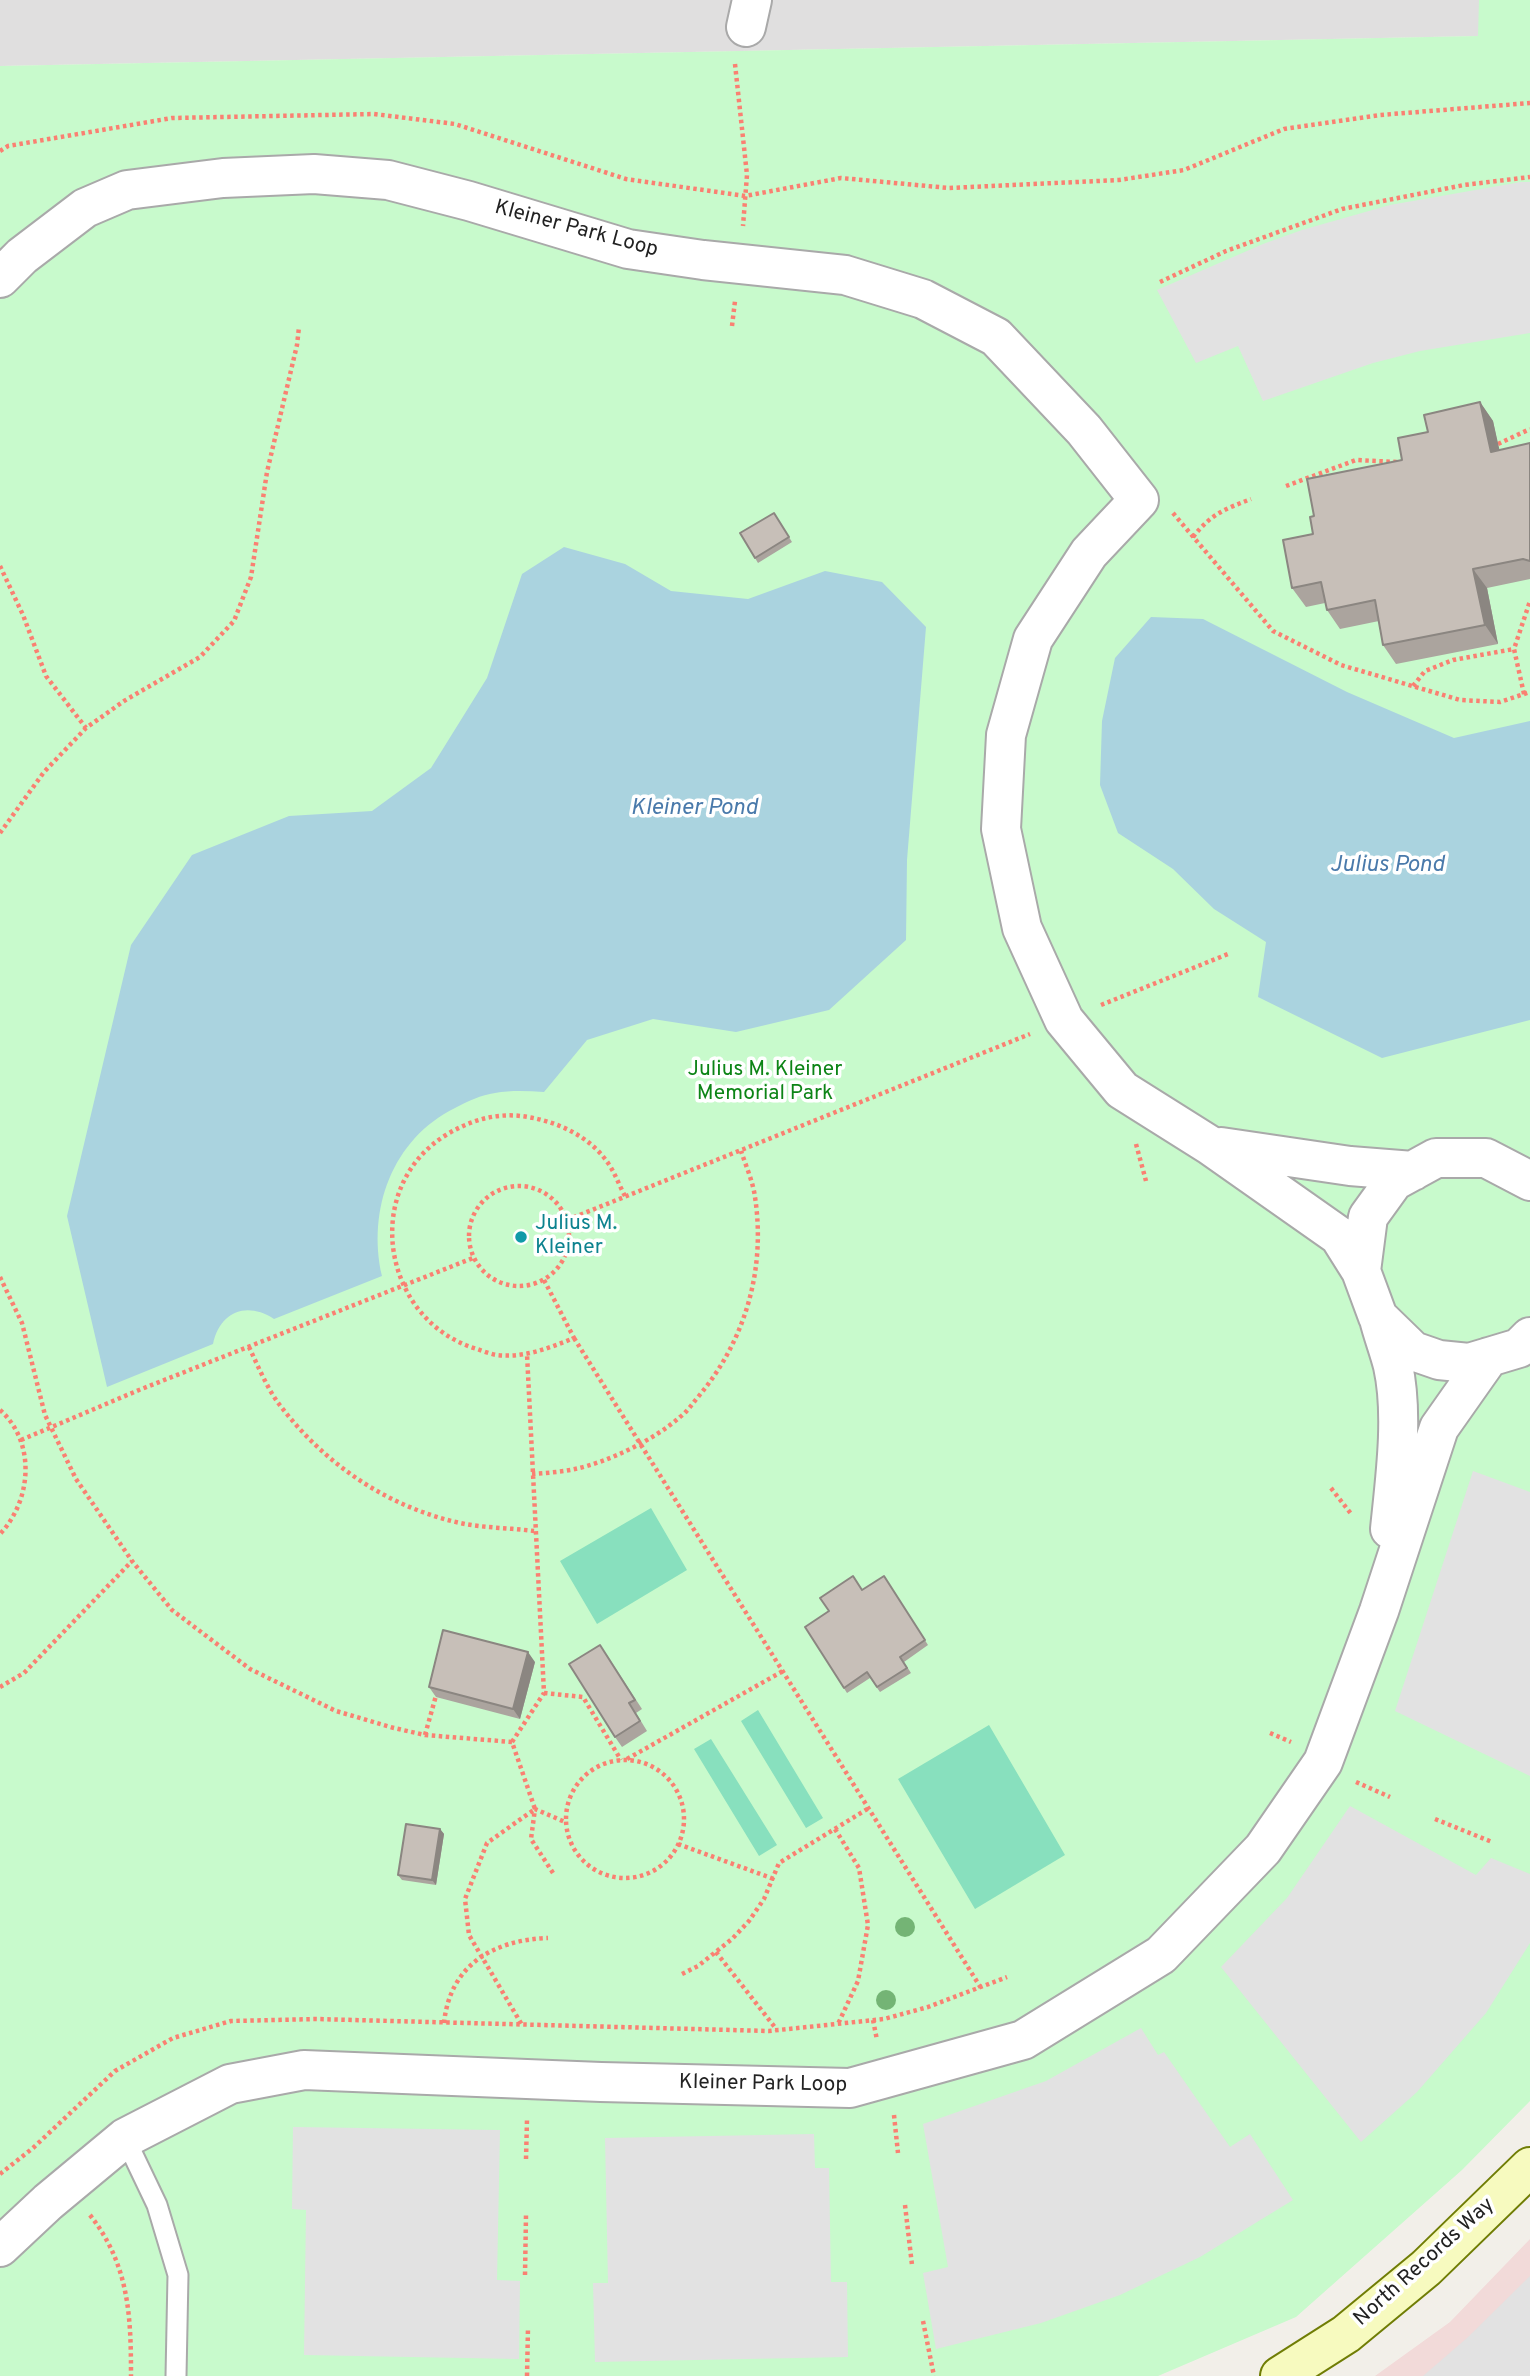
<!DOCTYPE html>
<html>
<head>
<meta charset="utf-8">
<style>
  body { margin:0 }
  canvas { display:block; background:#f2efe9 }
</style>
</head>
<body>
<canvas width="1530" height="2376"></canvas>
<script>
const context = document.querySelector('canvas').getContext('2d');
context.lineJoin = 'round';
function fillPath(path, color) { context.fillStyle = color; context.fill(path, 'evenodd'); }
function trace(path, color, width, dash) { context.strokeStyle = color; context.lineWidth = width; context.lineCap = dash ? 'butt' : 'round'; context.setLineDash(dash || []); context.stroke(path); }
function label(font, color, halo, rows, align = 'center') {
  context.font = font + ' Overpass,sans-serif'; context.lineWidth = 7; context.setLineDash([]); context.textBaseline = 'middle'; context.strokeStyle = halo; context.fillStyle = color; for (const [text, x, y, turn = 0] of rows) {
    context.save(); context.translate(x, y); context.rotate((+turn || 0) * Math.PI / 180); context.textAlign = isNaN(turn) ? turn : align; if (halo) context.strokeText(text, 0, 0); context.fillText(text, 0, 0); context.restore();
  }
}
fillPath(new Path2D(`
  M0 0H1479V36L0 66Z`), '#e0dfdf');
fillPath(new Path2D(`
  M1530 2239V2376H1375L1450 2322Z`), '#f2dad9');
fillPath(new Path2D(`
  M1479 0H1530V2101L1462 2170 1296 2317 1158 2376H0V66L1478 36Z`), '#c8facc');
fillPath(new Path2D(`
  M651 1508 687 1570 597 1624 560 1561Z
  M758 1710 823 1818 806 1828 741 1721Z
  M989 1725 1065 1855 975 1909 898 1779Z
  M711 1739 777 1845 759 1856 694 1749Z`), '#88e0be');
fillPath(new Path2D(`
  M1521 182H1530V333L1420 351 1373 363 1263 401 1238 346 1196 363 1157 290 1263 244 1302 230 1390 205Z
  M1473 1471 1530 1492V1776L1395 1711Z
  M1350 1806 1476 1875 1491 1858 1530 1874V1943L1486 2013 1417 2092 1361 2142 1221 1967 1287 1898Z
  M1141 2028 1158 2055 1164 2052 1230 2147 1250 2134 1293 2200 1200 2257 1120 2295 1041 2323 936 2349 923 2273 948 2267 923 2124 1046 2081Z
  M293 2127 500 2130 497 2280 520 2281 519 2359 304 2355 306 2210 292 2209Z
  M814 2134 815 2168H829L831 2282H847L848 2357 595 2362 593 2283H608L605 2138Z
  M1530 2276V2376H1423L1467 2338Z`), '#e2e2e2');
fillPath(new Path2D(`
  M564 547 625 564 671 591 748 599 825 571 882 582 926 627 907 860 906 940 829 1010 736 1032 653 1019 587 1040 544 1092C528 1091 511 1090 495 1093 481 1095 468 1101 455 1108 392 1139 367 1210 382 1276L274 1319C246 1301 220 1312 213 1344L107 1387 67 1216 131 945 192 855 289 816 372 811 431 768 487 678 522 574Z
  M1151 617 1203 619 1347 692 1454 738 1530 721V1020L1382 1058 1258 997 1266 942 1214 909 1173 869 1118 833 1100 785 1102 721 1115 658Z`), '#aad3df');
const lane = new Path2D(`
  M125 2138 157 2205 178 2275 176 2376`);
const street = new Path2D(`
  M746 27 752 0
  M0 278 22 256 85 208 127 190 223 178 314 174 388 180 469 201 628 249 703 260 845 275 923 299 996 337 1084 430 1139 500 1089 553 1033 639 1006 735 1001 829 1022 928 1064 1020 1122 1090 1211 1146 1339 1236 1361 1271
  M1221 1147 1350 1166 1413 1171
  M1530 1181 1486 1158H1436L1394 1181 1368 1217 1361 1271 1378 1317 1413 1351 1439 1360 1469 1363 1519 1348 1530 1337
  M1379 1319C1383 1335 1389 1350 1393 1366 1404 1415 1395 1480 1390 1529
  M0 2247 48 2202 125 2138 230 2084 304 2070 601 2082 850 2088 1023 2040 1161 1955 1263 1849 1323 1762 1379 1611 1439 1428 1489 1357`);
const secondary = new Path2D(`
  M1280 2376 1346 2334 1426 2268 1530 2167`);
trace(lane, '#a9a9a9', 23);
trace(street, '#a9a9a9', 42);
trace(secondary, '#707d05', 42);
trace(new Path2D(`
  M735 64 747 175 743 226
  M0 151 8 146 172 118 374 114 455 124 626 179 745 196 841 178 949 188 1119 180 1184 170 1284 129 1380 115 1530 103
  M1160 282 1226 251 1342 209 1464 185 1530 177
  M732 326 735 301
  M1498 444 1530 429
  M1286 486 1356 460 1397 462
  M1173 513 1273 631 1341 665 1460 700 1500 702 1530 692
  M1193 537C1211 514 1225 509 1251 499
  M0 566 23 615 46 676 86 728
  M1413 686 1425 671 1453 660 1514 649
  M1524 694 1514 649 1530 601
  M0 833 44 772 86 728 124 701 200 657 234 621 251 577 267 472 297 345 299 327
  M1101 1005 1228 954
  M1136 1144 1146 1181
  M469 1236a50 50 0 1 1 100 0a50 50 0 1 1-100 0Z
  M567 1220 1030 1034
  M0 1277 22 1323 45 1415 76 1479 132 1561 172 1610 250 1669 336 1711 394 1728 425 1735 512 1742 535 1809 487 1843 465 1899 469 1935 522 2025
  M544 1280 574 1338C549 1348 525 1358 497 1355 490 1354 483 1351 477 1349 382 1321 360 1188 446 1135 469 1121 494 1113 521 1116 554 1120 589 1135 608 1163 615 1173 619 1185 625 1196
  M574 1338 981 1988
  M249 1347C258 1366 267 1388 279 1404 325 1465 390 1509 465 1524 487 1528 511 1528 534 1531
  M0 1410C36 1442 32 1500 0 1534
  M21 1440 139 1390 473 1258
  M532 1474C546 1473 561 1472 575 1469 608 1462 654 1440 680 1417 687 1412 692 1404 698 1397 745 1341 766 1270 755 1197 753 1182 746 1166 741 1151
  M1331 1488 1352 1515
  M0 1687 24 1673 132 1561
  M544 1693 583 1697 621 1760
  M1270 1733 1291 1742
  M425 1735 437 1692
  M512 1742 544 1693 527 1354
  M627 1759 783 1671
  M566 1819a59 59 0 1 1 118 0a59 59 0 1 1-118 0Z
  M1356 1782 1390 1797
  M1435 1819 1492 1842
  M835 1829 859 1868 868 1925 858 1981 838 2024
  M678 1844 774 1879
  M553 1873 531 1839 535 1809 565 1822
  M716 1952 777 2030
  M682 1974 698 1966 732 1939 749 1921 764 1899 779 1863 869 1808
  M873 2020 877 2040
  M444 2023C450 1965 493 1940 548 1938
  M894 2115 898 2153
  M526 2159 527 2120
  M0 2174 33 2148 115 2071 173 2038 231 2021 316 2019 769 2031 884 2019 928 2007 1007 1977
  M905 2205 912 2265
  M90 2215C129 2265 131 2315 131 2376
  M525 2275 526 2215
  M923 2321 934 2376
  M527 2376 528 2328`), '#fa8072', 4.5, [3.5, 3.5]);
trace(lane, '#fff', 19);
trace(street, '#fff', 38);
trace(secondary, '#f7fabf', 38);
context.fillStyle = '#74b475';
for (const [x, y] of [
  [905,1927],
  [886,2000]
]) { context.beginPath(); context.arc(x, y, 10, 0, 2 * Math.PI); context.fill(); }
fillPath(new Path2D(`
  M1480 402 1493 421 1499 450 1530 443V579L1487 588 1498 644 1396 664 1383 645 1379 621 1340 629 1327 610 1325 603 1306 607 1292 588 1313 534 1314 516 1402 460 1428 432Z
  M774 513 792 542 758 563 755 558Z
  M884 1576 928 1645 904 1662 911 1673 880 1692 870 1678 847 1693 805 1627Z
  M607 1655 642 1709 636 1713 647 1731 622 1747 615 1737Z
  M535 1662 520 1719 436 1697 429 1687Z
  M440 1829 444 1834 436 1885 402 1880 398 1875Z`), '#aba49e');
fillPath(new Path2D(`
  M1480 402 1493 421 1504 470 1491 452Z
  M1473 569 1487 588 1498 644 1485 625Z
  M528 1652 535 1662 520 1719 513 1709Z
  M440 1829 444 1834 436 1885 432 1880Z`), '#8b8681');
const building = new Path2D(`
  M1480 402 1491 452 1530 443V561L1523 559 1473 569 1485 625 1383 645 1375 600 1327 610 1321 582 1292 588 1283 540 1313 534 1310 517 1314 516 1307 479 1402 460 1398 438 1428 432 1424 415Z
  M774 513 789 537 755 558 740 533Z
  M853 1576 862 1590 884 1576 925 1640 900 1657 907 1668 877 1687 867 1672 844 1688 805 1627 829 1611 820 1598Z
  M443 1630 528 1652 513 1709 429 1687Z
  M600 1645 635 1700 629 1703 640 1721 615 1737 569 1664Z
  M406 1824 440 1829 432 1880 398 1875Z`);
fillPath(building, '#c7bfb8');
trace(building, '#8b8681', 2);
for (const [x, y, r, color] of [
  [521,1237,7,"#0f9aa8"]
]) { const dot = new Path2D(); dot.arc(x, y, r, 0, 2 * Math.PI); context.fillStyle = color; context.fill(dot); trace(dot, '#fff', 2.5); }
label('21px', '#222', '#fff', [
  ["Kleiner Park Loop",576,230,15],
  ["Kleiner Park Loop",763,2085,1],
  ["North Records Way",1425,2263,-42]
]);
label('21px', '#0c8416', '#fff', [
  ["Julius M. Kleiner",765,1071],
  ["Memorial Park",765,1095]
]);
label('21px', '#0d838f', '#fff', [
  ["Julius M.",535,1225],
  ["Kleiner",535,1249]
], 'left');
label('italic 23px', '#4a7aab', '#fff', [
  ["Kleiner Pond",694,809],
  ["Julius Pond",1387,866]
]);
</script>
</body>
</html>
